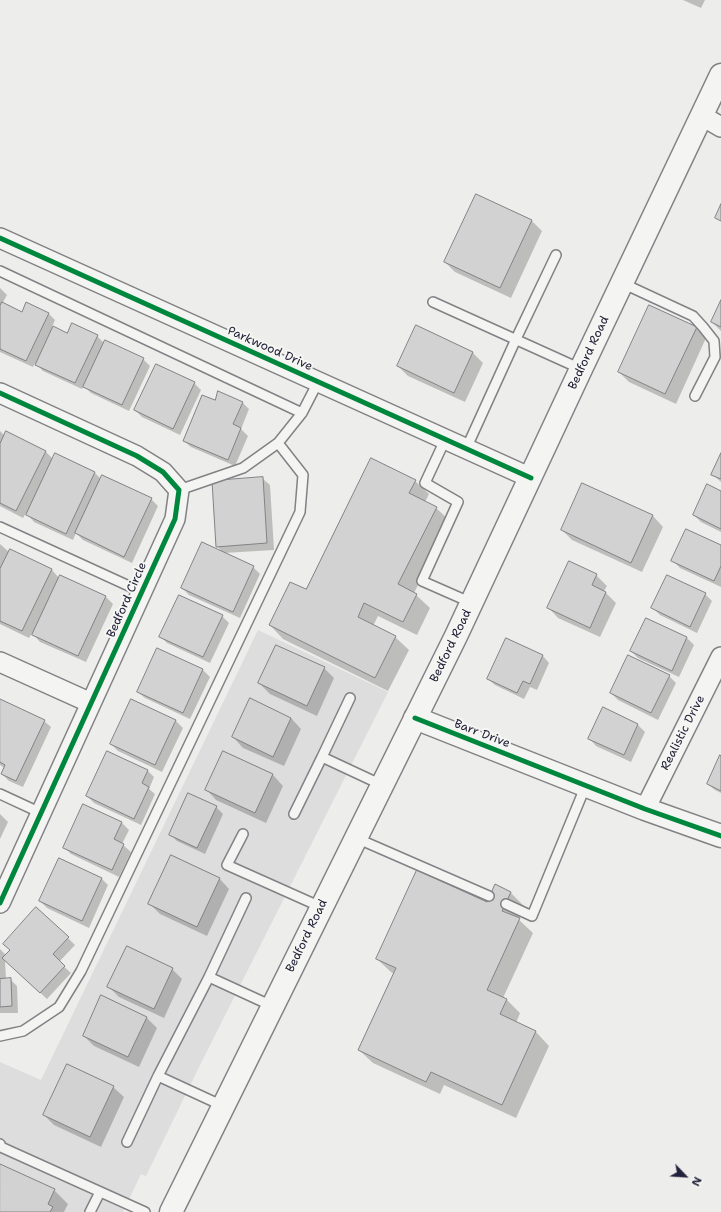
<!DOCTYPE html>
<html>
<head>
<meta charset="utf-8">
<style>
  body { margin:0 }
  #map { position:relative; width:721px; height:1212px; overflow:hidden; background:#ededec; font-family:"Shantell Sans",sans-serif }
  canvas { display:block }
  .north { position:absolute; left:665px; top:1156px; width:40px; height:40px; -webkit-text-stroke:3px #f6f6f2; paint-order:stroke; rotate:115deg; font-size:11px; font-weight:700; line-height:16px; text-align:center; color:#22223b }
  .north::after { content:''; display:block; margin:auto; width:14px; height:18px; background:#22223b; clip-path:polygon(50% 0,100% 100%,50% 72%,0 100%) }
</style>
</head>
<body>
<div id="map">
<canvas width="721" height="1212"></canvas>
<div class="north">N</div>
</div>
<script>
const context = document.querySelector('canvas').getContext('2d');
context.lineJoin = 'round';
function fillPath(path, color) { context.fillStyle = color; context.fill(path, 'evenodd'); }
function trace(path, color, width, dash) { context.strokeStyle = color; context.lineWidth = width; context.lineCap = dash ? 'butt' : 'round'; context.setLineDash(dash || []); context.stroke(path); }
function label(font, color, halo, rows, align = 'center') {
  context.font = font + ' "Shantell Sans",sans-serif'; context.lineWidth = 4; context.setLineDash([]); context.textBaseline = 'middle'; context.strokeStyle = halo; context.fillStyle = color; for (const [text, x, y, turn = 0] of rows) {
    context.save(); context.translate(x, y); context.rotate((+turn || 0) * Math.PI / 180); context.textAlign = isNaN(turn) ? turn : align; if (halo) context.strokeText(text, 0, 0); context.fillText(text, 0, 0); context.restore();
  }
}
fillPath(new Path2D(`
  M258 630 388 692 200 1065 146 1176 141 1174 123 1212H0V1062L41 1080Z`), '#ddd');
fillPath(new Path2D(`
  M683 0H705L701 8Z
  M476 195 532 221 542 231 511 298 455 272 445 262Z
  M0 288 7 295 2 304 22 313H48L55 320 52 327 68 334 97 336 104 343 143 359 150 366 129 411 91 393 84 386 82 389 43 371 35 363 33 367 0 352Z
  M721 303V331L712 322Z
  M696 328 706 338 676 404 629 382 619 372Z
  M473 353 483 363 465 402 408 376 398 366Z
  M194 383 201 390 180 435 142 417 135 410Z
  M215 401 242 402 249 409 241 429 248 436 235 466 191 447 184 441Z
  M0 431 5 436 45 451 53 459 94 472 101 479 151 499 158 506 132 563 83 540 76 533 73 540 34 522 26 513 23 518 0 506Z
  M721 455V482L712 474Z
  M263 479 270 485 274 550 224 553 253 567 260 574 240 618 189 595 182 588 223 553 217 546Z
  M415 481 429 494 425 502 436 508 450 521 414 593 430 608 417 635 378 616 373 626 395 637 409 650 388 691 283 639 270 625 306 591Z
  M583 484 653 516 663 527 642 572 572 540 562 530Z
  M721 492V532L701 522 694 515Z
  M0 544 9 552 10 550 52 570 59 578 106 597 113 604 86 662 40 642 32 633 29 638 0 624Z
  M721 547V587L680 568 673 561Z
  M596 575 607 586 604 591 616 603 600 637 558 618 548 607Z
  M705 594 712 601 697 633 660 615 653 608Z
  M222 616 229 623 210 663 167 643 160 636Z
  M646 619 687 638 694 645 679 677 638 658 631 651Z
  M158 649 203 670 210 677 190 719 145 698 138 692Z
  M543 656 549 663 537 690 530 687 524 699 495 685 488 679Z
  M324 668 334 678 317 716 270 694 259 683Z
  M669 676 676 683 658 720 618 700 611 693Z
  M0 701 44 721 51 727 23 787 9 781 2 774 5 768 0 765Z
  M132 701 176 721 183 728 162 772 118 751 111 744Z
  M604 709 638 725 645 732 631 762 596 746 590 739Z
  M291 718 301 729 284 766 243 748 233 737Z
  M223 752 273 775 283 786 266 823 216 800 206 789Z
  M721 757V793L715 790 708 784Z
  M147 770 154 777 149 789 155 794 141 825 94 803 87 796Z
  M216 807 223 814 205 854 177 841 170 834Z
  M0 814 8 822 0 839Z
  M122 823 129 830 122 844 131 852 119 877 71 854 64 847Z
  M101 878 108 885 89 928 47 908 40 901Z
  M219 878 229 889 207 936 160 914 150 904Z
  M511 893 524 906 518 919 533 933 503 998 507 1000 520 1013 516 1023 536 1032 549 1046 516 1118 444 1085 440 1094 373 1063 359 1050 394 974 391 972 377 959 487 903Z
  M68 938 75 945 59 962 71 973 47 999 5 960 6 980 10 979 17 986 18 1013H0V949L5 954V957L11 950Z
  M172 969 182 979 164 1018 119 997 109 987Z
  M147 1018 157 1028 139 1067 94 1046 84 1036Z
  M113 1087 124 1097 101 1147 54 1125 44 1115Z
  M0 1165 54 1190 68 1204 64 1212H0Z`), '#0003');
const building = new Path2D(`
  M476 194 532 220 500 288 444 262Z
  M721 204V221L715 218Z
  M721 300V327L711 322Z
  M2 302 22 312 26 302 49 313 26 361 0 349V306Z
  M649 305 697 327 665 394 618 372Z
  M72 323 98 335 75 383 35 365 53 326 67 333Z
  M416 325 473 352 454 393 397 366Z
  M105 340 144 358 122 405 83 387Z
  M156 364 195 382 173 429 134 410Z
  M218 391 243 402 233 424 241 428 228 460 183 441 202 395 215 400Z
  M6 431 46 451 16 511 0 503V444Z
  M55 453 95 472 66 534 26 515Z
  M721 453V479L711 475Z
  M371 458 416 480 409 493 437 507 398 584 417 594 403 622 364 603 358 617 396 636 375 678 269 625 290 582 306 589Z
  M102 475 152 498 124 557 75 533Z
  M263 477 267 543 216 547 212 481Z
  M582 483 653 515 631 563 561 530Z
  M707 484 721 491V529L693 515Z
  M686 529 721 545V566L714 581 671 561Z
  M202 542 254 566 233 612 181 588Z
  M10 549 52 569 22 631 0 621V569Z
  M569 561 597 574 592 585 606 592 590 628 547 608Z
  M60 575 106 596 78 656 32 635Z
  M667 575 706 593 690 627 651 608Z
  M179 595 223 615 203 657 159 637Z
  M646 618 687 637 672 671 630 651Z
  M506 638 543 655 530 684 523 681 517 693 487 679Z
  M276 645 325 667 307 706 258 683Z
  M157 648 203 669 183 713 137 692Z
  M628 655 670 675 651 713 610 693Z
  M250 698 291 718 273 757 232 737Z
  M0 699 45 720 16 781 1 774 5 765 0 762Z
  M131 699 176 720 155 765 110 744Z
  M603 707 638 724 624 755 588 739Z
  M107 751 148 770 142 783 149 787 134 819 86 796Z
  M223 751 273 774 255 813 205 790Z
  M720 755 721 756V791L707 784Z
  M188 793 217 806 197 848 169 835Z
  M83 804 122 822 114 839 124 844 112 870 63 848Z
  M171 855 220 878 197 927 148 904Z
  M59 858 102 878 82 921 39 901Z
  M417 870 487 902 495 884 511 892 502 911 520 918 487 990 507 999 500 1014 536 1031 502 1105 431 1072 426 1082 358 1050 396 968 376 959Z
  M36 907 69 937 53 954 65 966 40 993 2 958 10 950 3 944Z
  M127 946 173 968 154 1009 107 987Z
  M11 978 12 1006 0 1007V979Z
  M101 995 147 1017 128 1057 83 1036Z
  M67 1064 114 1086 90 1137 43 1115Z
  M0 1164 55 1189 48 1204 53 1207 50 1212H0Z`);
fillPath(building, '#d2d2d3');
trace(building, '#828286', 1);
const service = new Path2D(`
  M0 271 302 413
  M622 283 693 316 703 327 714 341 715 357 695 396
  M433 302 581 369
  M445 440 425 483 458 502 422 581 472 603
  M466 449 516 339 556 255
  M179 490 243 468 278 443 302 413 318 382
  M0 527 142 592
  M350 698 322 757 382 785
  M0 794 41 813
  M294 814 322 757
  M243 834 227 865 321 907
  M356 838 489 896
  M506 904 532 916 586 785
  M209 977 246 898
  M0 1036 23 1031 59 1007 81 971 300 512 303 475 278 443
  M223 1106 158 1076 209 977 272 1006
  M127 1142 158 1076
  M0 1144 1 1147 145 1212
  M90 1212 100 1192`);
const minor = new Path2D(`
  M702 116 721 127
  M0 238 531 478
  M0 393 137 456 163 472 179 490 175 519 0 903
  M0 662 91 703
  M645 809 721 657`);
const tertiary = new Path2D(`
  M415 718 645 809 721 836`);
const secondary = new Path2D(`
  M171 1212 456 636 581 369 721 75`);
trace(service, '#828286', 12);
trace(minor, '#828286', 22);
trace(tertiary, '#828286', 25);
trace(secondary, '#828286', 25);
trace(service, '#f4f4f2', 9);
trace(minor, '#f4f4f2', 19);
trace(tertiary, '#f4f4f2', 22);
trace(secondary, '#f4f4f2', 22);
trace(new Path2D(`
  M0 238 531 478
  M0 393 137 456 163 472 179 490 175 519 0 903
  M415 718 645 809 721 836`), '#00873e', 5);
label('12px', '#22223b', '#f6f6f2', [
  ["Parkwood Drive",270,349,24],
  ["Bedford Road",589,353,-65],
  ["Bedford Circle",127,600,-66],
  ["Bedford Road",451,646,-64],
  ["Realistic Drive",683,733,-63],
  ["Barr Drive",482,734,21],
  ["Bedford Road",307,936,-64]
]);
</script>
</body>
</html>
